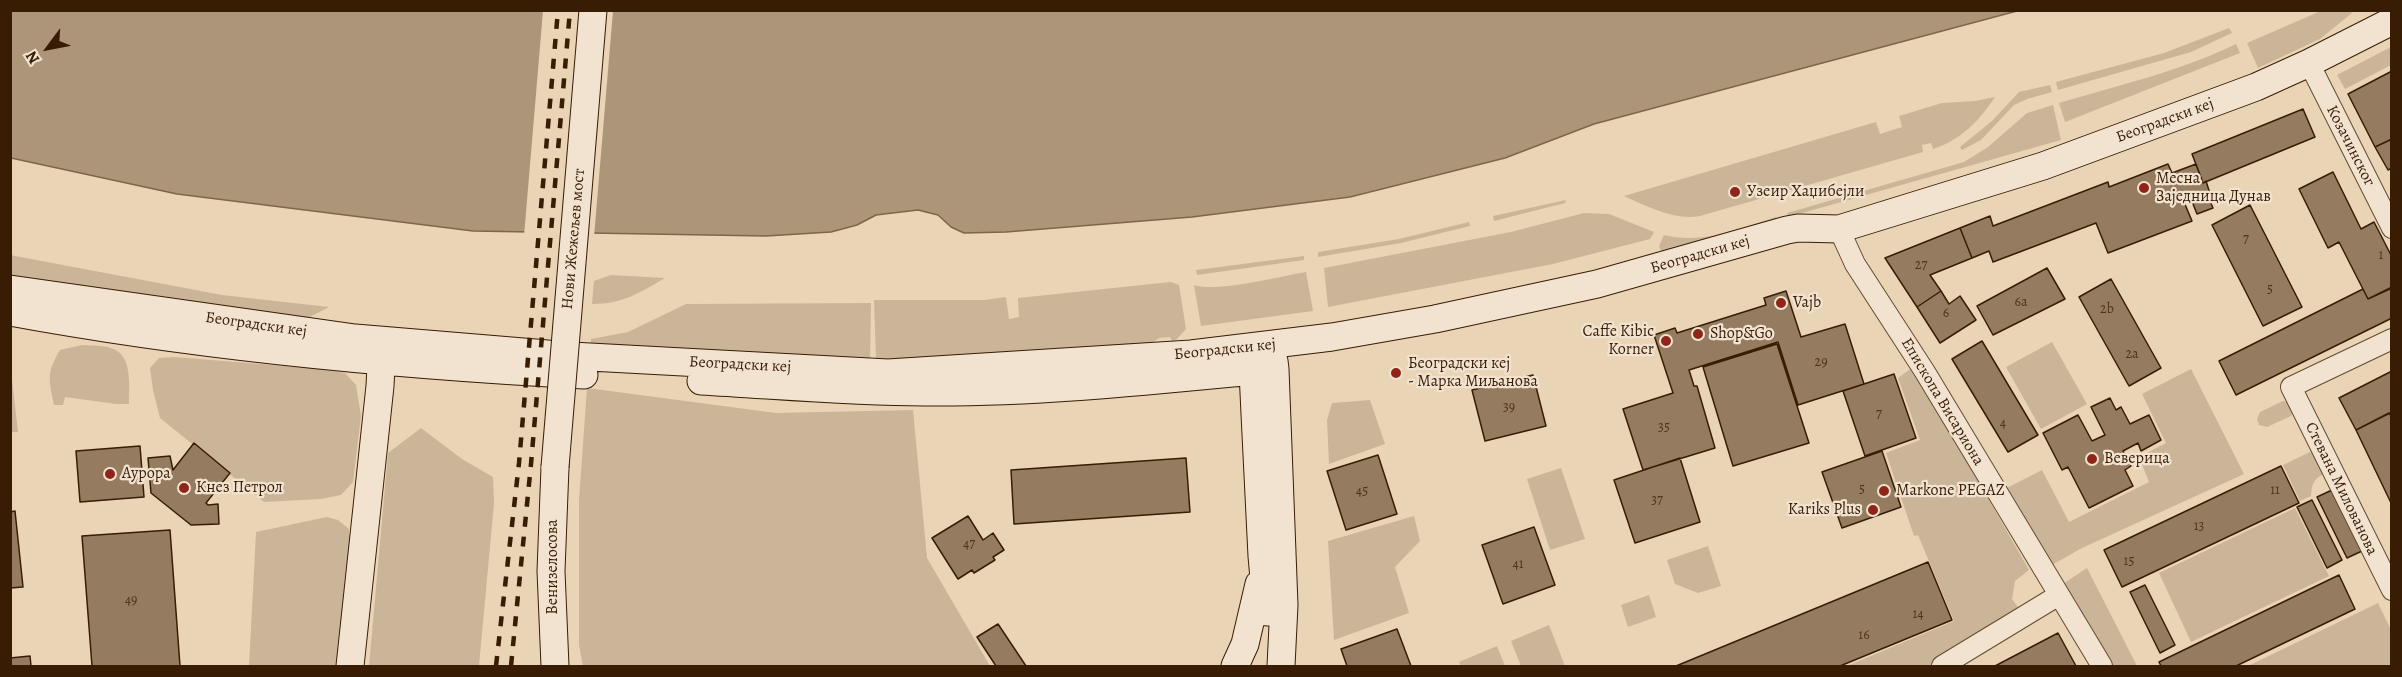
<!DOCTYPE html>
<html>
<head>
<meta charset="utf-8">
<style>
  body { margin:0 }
  #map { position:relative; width:2402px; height:677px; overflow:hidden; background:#e9d4b6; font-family:Alegreya,serif }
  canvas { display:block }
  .frame { position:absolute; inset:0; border:12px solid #391c04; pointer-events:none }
  .north { position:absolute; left:18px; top:18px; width:60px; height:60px; -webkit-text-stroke:4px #f1e3d0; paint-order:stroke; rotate:238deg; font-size:16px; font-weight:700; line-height:24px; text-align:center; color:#391c04 }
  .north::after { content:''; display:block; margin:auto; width:21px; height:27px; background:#391c04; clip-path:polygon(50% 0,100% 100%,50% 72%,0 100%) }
</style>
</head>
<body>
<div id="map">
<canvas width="2402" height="677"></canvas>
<div class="frame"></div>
<div class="north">N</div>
</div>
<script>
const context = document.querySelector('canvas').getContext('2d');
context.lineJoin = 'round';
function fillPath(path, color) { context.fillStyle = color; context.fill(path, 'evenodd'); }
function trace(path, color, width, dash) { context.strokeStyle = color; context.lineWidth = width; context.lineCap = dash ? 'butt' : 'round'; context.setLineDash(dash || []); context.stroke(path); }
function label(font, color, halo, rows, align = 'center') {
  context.font = font + ' Alegreya,serif'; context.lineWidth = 4.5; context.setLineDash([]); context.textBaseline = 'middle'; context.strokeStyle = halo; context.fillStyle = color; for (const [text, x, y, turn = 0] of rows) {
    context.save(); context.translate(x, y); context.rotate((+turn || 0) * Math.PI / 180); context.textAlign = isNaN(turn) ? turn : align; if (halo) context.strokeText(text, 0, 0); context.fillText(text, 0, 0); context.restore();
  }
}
fillPath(new Path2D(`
  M2323 10 2350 11 2352 13 2320 39 2258 68 2247 43Z
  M2229 28 2232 33 2191 52 2058 90 2056 82 2164 53Z
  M2236 44 2240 53 2065 122 2059 103C2119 85 2181 71 2236 44Z
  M2391 47V65L2345 89 2337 75Z
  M2050 85 2052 92 2027 99 2014 105 1981 140 1962 150 1960 147 1992 121 2019 92Z
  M1995 97C1979 121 1961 140 1933 149L1931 143 1922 145 1923 152 1700 216C1676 221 1646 206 1624 196L1876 122 1880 134 1902 127 1899 116 1942 103 1975 101Z
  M2053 105 2061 140 1788 217 1787 213 1964 162 1988 147 2027 113Z
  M1566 200 1565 203 1494 221 1493 216Z
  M1584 213 1609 214 1654 232 1650 239 1553 264 1328 307 1324 268 1511 232Z
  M1776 217 1778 223 1663 255 1659 246 1664 235C1702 245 1740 228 1776 217Z
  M1469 222 1470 226 1401 243 1318 257V252L1399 239Z
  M10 255 222 295 329 307 308 318 11 279Z
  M1304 256V260L1197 275 1196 270Z
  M1306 272 1313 311 1201 326 1194 285C1215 293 1282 276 1306 272Z
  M611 275 665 278C639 293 623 304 592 304L594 281Z
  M1171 282 1179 285 1186 329 1176 340 1172 341 1170 337 1159 338 1145 348 940 362 876 358 874 300H984L1006 297 1009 319 1019 317 1018 298Z
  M871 303 870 363 591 352V339L628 332 686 304Z
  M2052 342 2087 404 2041 429 2006 367Z
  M82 345C91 346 102 345 111 348 133 354 129 386 129 404H116L65 397 63 405H54C49 379 46 373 60 350Z
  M174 357 323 369 345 373 356 385 361 416 353 482 341 495 321 499 264 502 160 418 153 390 150 368 159 358Z
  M1913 367 2029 570 2015 581 2012 599 2020 610 1931 666H1847L1954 621 1918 535 1914 536 1886 453 1920 440 1898 378Z
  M2191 369 2244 474 2082 548 2050 566 2005 489 2042 470 2069 522 2149 482 2139 457 2166 443 2142 394Z
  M11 378 12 379 18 432H11Z
  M587 388 776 413 913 410 927 558 990 666H583L579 645V500Z
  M1370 400 1385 444 1329 464 1327 420 1332 403Z
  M2283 401 2289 402 2293 411 2291 416 2267 427 2259 425 2257 419 2260 412Z
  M421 428 462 459 493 477 494 503 479 666H369L388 453Z
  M2314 450 2325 473C2314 479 2312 483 2311 496L2300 501 2283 465Z
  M1561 468 1585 539 1550 550 1527 479Z
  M2295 508 2329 576 2191 642 2159 573Z
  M1414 516 1420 541 1395 567 1409 613 1334 640 1328 541Z
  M327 517 338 520 349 529 350 544 337 666H249L256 532Z
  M1708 546 1721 586 1698 593 1675 584 1667 560Z
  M2087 568 2137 666H2107L2060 586Z
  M1649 595 1656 617 1628 627 1621 605Z
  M2378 603 2391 630V666H2248Z
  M1549 625 1565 666H1521L1511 641Z
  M1497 646 1505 666H1461L1459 662Z`), '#cbb598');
const water = new Path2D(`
  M11 11H2017L1594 124 1505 158 1350 197 1192 217 1006 232 964 233 951 227 938 215 918 210 876 215 857 225 831 232 766 236 473 231 177 194 11 158Z`);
fillPath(water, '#ad9579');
trace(water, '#7f654a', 1.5);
fillPath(new Path2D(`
  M543 11H613L594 237 524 236Z`), '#e9d4b6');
const building = new Path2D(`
  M2392 71V139L2375 147 2348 94Z
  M2303 109 2315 137 2203 183 2192 154Z
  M2392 139V168L2388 170 2375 147Z
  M2168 164 2172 173 2196 164 2203 183 2206 181 2212 200 2210 201 2213 208 2197 214 2191 199 2184 202 2192 221 2108 253 2096 223 1993 262 1989 251 1972 258 1960 228 1990 216 1993 226 2108 182 2109 187Z
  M2333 172 2361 229 2374 222 2392 257V287L2368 299 2339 242 2328 248 2299 189Z
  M2250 205 2302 307 2263 326 2212 225Z
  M1960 228 1972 258 1930 275 1941 291 1917 307 1885 258Z
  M2047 268 2065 299 1993 335 1977 306Z
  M2111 279 2161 368 2129 386 2079 297Z
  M2392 288V318L2236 395 2219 361 2363 289 2368 299Z
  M1786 291 1801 337 1845 324 1864 384 1798 405 1778 342 1689 370 1694 386H1697L1715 448 1643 470 1623 409 1673 393 1654 335 1675 328 1677 333 1766 305 1764 298Z
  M1941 291 1949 304 1960 296 1976 320 1940 343 1917 307Z
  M1982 341 2038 435 2008 452 1952 359Z
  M1777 344 1809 443 1733 466 1703 367Z
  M2392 371V412L2356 430 2339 398Z
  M1894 374 1916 438 1865 456 1843 391Z
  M1533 375 1546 426 1485 441 1472 390Z
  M2110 398 2116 410 2121 407 2130 424 2149 415 2161 440 2141 451 2138 443 2123 451 2131 466 2125 470 2133 486 2089 508 2068 467 2062 470 2043 433 2078 415 2092 441 2105 435 2091 407Z
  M2389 413 2392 417V505L2356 430Z
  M194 443 230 473 206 503 208 505 218 504 219 524 191 525 151 493 148 458 170 456 173 470Z
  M140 446 144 497 80 502 76 451Z
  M1882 451 1901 507 1842 528 1822 472Z
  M1378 455 1397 514 1346 530 1327 471Z
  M1186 458 1190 512 1014 524 1011 470Z
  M1680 458 1700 522 1635 543 1614 480Z
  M2281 466 2299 503 2122 587 2104 550Z
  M2332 490 2362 551 2347 558 2317 497Z
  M2312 500 2342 560 2327 568 2297 507Z
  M15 511 23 587 10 588V512Z
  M968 516 983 540 993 533 1004 550 993 557 995 560 974 573 972 570 958 579 932 538Z
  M1534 527 1555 585 1503 604 1482 545Z
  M170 530 180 666H92L82 536Z
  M1928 562 1952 620 1840 666H1676Z
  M2339 575 2355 609 2236 666H2161L2159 662Z
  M2145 585 2175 645 2160 653 2130 592Z
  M998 624 1026 666H996L977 637Z
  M1397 629 1411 666H1347L1341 649Z
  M2058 633 2076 666H1995Z
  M30 656 31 666H10V658Z`);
fillPath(building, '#957c61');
trace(building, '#391c04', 1.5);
const street = new Path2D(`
  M2309 63 2392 228
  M1839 229 1855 264 1925 372 2102 666
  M2392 339 2291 387 2392 590
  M1942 666 2059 595`);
const secondary = new Path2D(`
  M10 289 355 338 571 356 888 373 1191 354 1332 337 1435 319 1597 284 1787 230 1798 228 1839 229 2043 166 2256 87 2309 63 2392 21
  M10 312C200 347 392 365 584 375
  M1269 353 1274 361 1275 369 1284 605 1281 666
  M1256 354 1253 371 1255 414 1262 556 1267 612
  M701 381C775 385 850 392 924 392 1041 393 1159 380 1275 369
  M555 467 551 571 555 666
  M350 666 380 386 382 345
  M1235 666 1245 644 1259 584`);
trace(street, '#654a30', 22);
trace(secondary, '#391c04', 29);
trace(street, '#f1e3d0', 20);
trace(secondary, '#f1e3d0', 27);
trace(new Path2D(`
  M496 666 519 463 558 10
  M511 666 531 464 570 10`), '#391c04', 4.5, [10, 10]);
const secondaryBridge = new Path2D(`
  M555 467 593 10`);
trace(secondaryBridge, '#391c04', 29, []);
trace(secondaryBridge, '#f1e3d0', 27);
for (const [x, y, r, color] of [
  [2144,188,6,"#8f2418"],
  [1735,192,6,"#8f2418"],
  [1781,303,6,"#8f2418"],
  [1698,334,6,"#8f2418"],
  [1666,341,6,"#8f2418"],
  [1396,373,6,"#8f2418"],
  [2092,459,6,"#8f2418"],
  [110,474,6,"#8f2418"],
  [184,488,6,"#8f2418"],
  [1884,491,6,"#8f2418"],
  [1873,510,6,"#8f2418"]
]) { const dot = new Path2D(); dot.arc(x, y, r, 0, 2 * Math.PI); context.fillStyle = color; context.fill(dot); trace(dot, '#f1e3d0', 2); }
label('14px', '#50341b', null, [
  ["7",2246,240],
  ["1",2381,256],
  ["27",1921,266],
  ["5",2270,290],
  ["6a",2021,303],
  ["2b",2107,310],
  ["6",1946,314],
  ["2a",2132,355],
  ["29",1821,363],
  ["39",1509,408],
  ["7",1879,415],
  ["4",2003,424],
  ["35",1664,428],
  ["5",1862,490],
  ["11",2275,491],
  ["45",1362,492],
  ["37",1657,501],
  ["13",2199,527],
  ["47",969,545],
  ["15",2129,562],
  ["41",1518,565],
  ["49",131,601],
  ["14",1918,615],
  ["16",1864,636]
]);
label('16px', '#391c04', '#f1e3d0', [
  ["Београдски кеј",2165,121,-20],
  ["Козачинског",2350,146,63],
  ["Нови Жежељев мост",574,239,-85],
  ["Београдски кеј",1700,255,-16],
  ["Београдски кеј",256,325,8],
  ["Београдски кеј",1225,350,-6],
  ["Београдски кеј",740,365,3],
  ["Епископа Висариона",1942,402,59],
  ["Стевана Милованова",2341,489,64],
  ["Венизелосова",553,567,-90]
]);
label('16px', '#391c04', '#f1e3d0', [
  ["Месна",2156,179],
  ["Заједница Дунав",2156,197],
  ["Узеир Хаџибејли",1747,192],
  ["Vajb",1793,303],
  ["Caffe Kibic",1654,332,"right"],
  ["Korner",1654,350,"right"],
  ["Shop&Go",1710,334],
  ["Београдски кеј",1408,364],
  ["- Марка Миљанова",1408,382],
  ["Веверица",2104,459],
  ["Аурора",122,474],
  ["Кнез Петрол",196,488],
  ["Markone PEGAZ",1896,491],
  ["Kariks Plus",1861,510,"right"]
], 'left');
</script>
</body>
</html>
